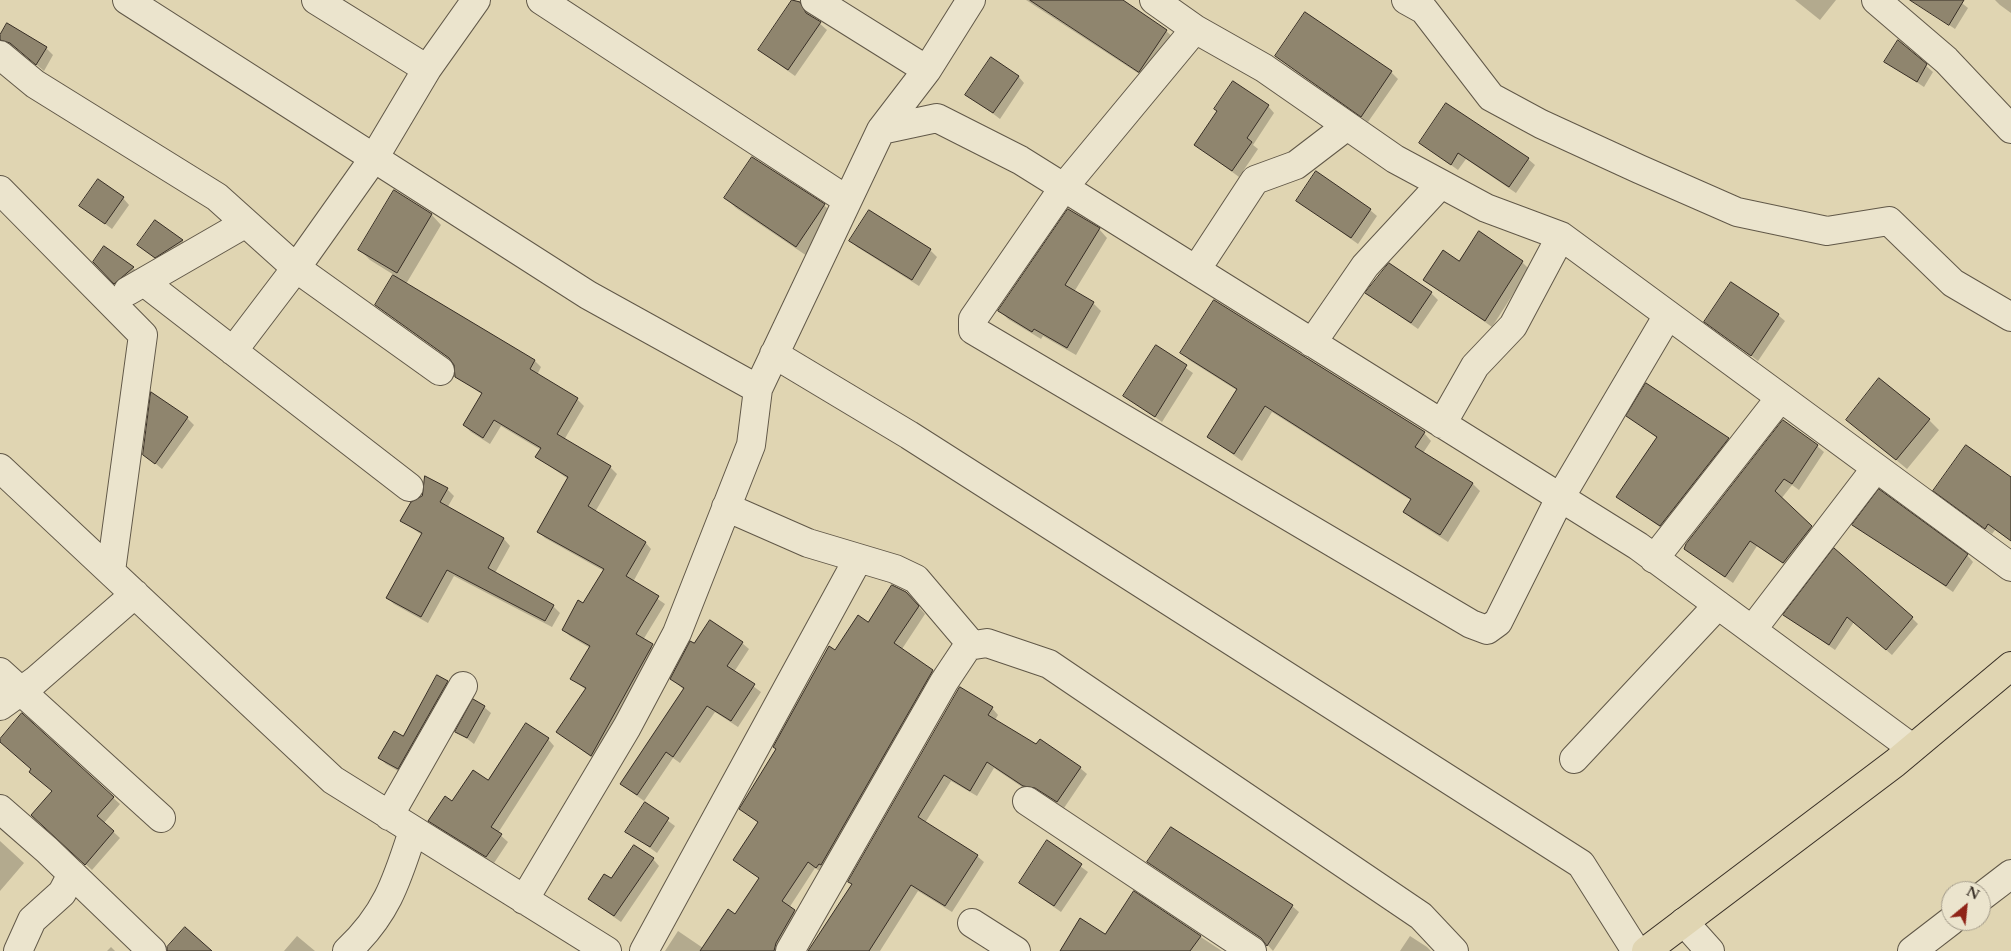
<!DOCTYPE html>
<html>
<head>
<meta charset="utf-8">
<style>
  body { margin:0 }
  #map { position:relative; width:2011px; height:951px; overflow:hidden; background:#e0d5b2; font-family:Cardo,serif }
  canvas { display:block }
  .north { position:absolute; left:1941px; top:881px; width:50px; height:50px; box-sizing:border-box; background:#ebe4cd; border:1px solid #a39b8a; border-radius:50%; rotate:28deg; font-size:14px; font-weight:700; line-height:20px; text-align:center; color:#372e25 }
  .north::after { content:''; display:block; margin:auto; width:18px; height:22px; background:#8f2418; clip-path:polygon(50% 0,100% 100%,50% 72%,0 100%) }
</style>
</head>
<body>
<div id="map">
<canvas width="2011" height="951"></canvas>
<div class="north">N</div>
</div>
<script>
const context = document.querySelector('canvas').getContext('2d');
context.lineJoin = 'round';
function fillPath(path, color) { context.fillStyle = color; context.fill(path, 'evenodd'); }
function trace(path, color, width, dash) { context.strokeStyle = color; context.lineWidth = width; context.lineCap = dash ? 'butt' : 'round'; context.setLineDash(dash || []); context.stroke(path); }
fillPath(new Path2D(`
  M793 0 827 30 795 76 759 50Z
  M1026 0H1119L1166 31 1174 38 1147 79Z
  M1795 0H1836L1820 20Z
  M1912 0H1958L1968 8 1955 29Z
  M1995 0H2011V13L2000 5Z
  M0 37 46 48 53 55 44 71 18 49 5 46 0 41Z
  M1899 42 1933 72 1924 87 1886 62Z
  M1276 56 1391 72 1398 79 1368 122Z
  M1018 76 1024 83 1000 119 967 94Z
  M1268 106 1274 113 1253 145 1258 149 1239 177 1196 145Z
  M1420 143 1528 159 1535 165 1516 193 1466 159 1458 170Z
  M753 158 824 205 835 216 807 256 736 208 726 198Z
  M123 198 129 205 112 229 80 205Z
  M1298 201 1370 210 1377 216 1358 244Z
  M1068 211 1099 229 1107 238 1074 292 1093 303 1101 311 1076 355 1043 336 1041 339 1008 319 999 310Z
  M869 212 930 250 937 257 919 286 857 247 851 241Z
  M431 214 441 225 406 284 535 361 541 367 537 375 577 399 584 406 564 440 610 467 617 474 595 512 645 542 651 549 633 582 665 604 643 640 659 652 598 762 557 732 586 690 572 679 590 648 570 636 563 630 584 605 604 571 545 538 539 532 568 479 537 457 541 450 501 426 490 444 471 432 464 425 483 395 457 377 454 362 376 305 394 275 370 260 360 250Z
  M182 240 188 247 162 264 139 245Z
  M95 262 133 268 140 274 122 289Z
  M1459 262H1522L1529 269 1492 327 1425 279Z
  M1367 293H1431L1438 300 1418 329Z
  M1778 315 1785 321 1758 361 1706 322Z
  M1156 347 1193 373 1162 422 1125 396Z
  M1182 352 1424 433 1431 441 1423 453 1473 484 1480 491 1448 542 1412 519 1405 512 1412 501 1272 412 1242 461 1209 437 1238 391 1189 360Z
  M1628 416 1728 439 1734 446 1667 532 1618 497 1657 438Z
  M187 418 194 425 162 469 144 454Z
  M1847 419 1929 420 1939 430 1907 469Z
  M1817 446 1824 452 1799 490 1792 485 1781 499 1817 534 1791 569 1757 546 1733 583 1685 549Z
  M2011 479V541L1995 530 1992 534 1942 497Z
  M447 489 454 496 447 508 504 539 510 546 495 573 553 606 560 613 552 627 454 576 428 623 394 604 387 598 422 535 402 521Z
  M1854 524 1967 555 1973 562 1953 592Z
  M913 600 925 614 902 649 934 673 824 874 815 868 789 908 802 918 783 951H665L678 931 703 948 735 916 760 879 734 860 759 823 741 809 835 652 868 623Z
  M1785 615 1912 618 1918 624 1892 655 1854 622 1835 650Z
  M742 643 749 649 734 672 761 692 738 727 715 712 680 763 673 758 644 801 629 790 622 784 684 690 672 679 694 645Z
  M447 682 454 689 405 775 386 764 380 758 403 738Z
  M484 707 491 713 474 744 457 731Z
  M992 708 998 715 995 720 1036 746 1080 768 1087 774 1064 808 1043 794 1031 793 994 768 977 796 951 781 925 823 977 856 984 862 952 912 918 891 880 951H809Z
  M22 715 120 804 104 823 120 838 92 870 39 822 53 792Z
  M548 739 554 746 498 833 508 842 494 863 436 827 430 821 452 802 488 782Z
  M645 804 675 826 657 853 627 831Z
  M0 841 24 863 0 891Z
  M1048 842 1088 872 1061 912 1020 883Z
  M653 859 659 866 621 922 589 899 611 880Z
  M1149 862 1292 906 1299 912 1273 951 1265 942 1267 940Z
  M1134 893 1222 951H1061L1105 935Z
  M297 936 315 951H284Z
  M1410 936 1427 947 1431 951H1400Z
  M111 947 115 951H107Z`), '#0003');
const building = new Path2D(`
  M792 0 800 2 806 13 821 22 788 70 758 50Z
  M1030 0H1123L1167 30 1139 72Z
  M1910 0H1964L1949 25Z
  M1305 12 1392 71 1361 117 1275 56Z
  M7 23 47 47 36 65 10 43 0 40V35Z
  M1898 40 1927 64 1917 82 1884 62Z
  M991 57 1019 76 993 113 965 95Z
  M1233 81 1269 105 1247 138 1252 142 1232 171 1194 145 1217 111 1214 109Z
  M1446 103 1529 158 1509 187 1458 153 1451 165 1419 143Z
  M752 157 825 204 796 247 724 198Z
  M1316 171 1371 209 1351 238 1296 201Z
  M98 179 124 197 105 224 79 206Z
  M394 190 432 214 397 273 358 250Z
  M1068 209 1100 228 1065 285 1094 302 1067 348 1034 329 1032 332 998 311Z
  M869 210 931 249 912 280 849 241Z
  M155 220 183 240 155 258 137 245Z
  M1479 231 1523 261 1485 321 1423 280 1443 250 1459 261Z
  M104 246 134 267 114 284 93 262Z
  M1389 263 1432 292 1411 323 1365 293Z
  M393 275 535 360 530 369 578 398 557 434 611 466 588 506 646 542 626 576 659 596 636 634 653 644 591 756 556 732 586 688 570 679 590 646 562 630 578 600 583 603 604 569 537 532 568 477 535 457 541 448 494 420 483 438 463 425 482 393 455 377 454 365 449 358 375 305Z
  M1731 282 1779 314 1751 356 1704 322Z
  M1214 300 1425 432 1415 447 1473 483 1440 535 1403 512 1411 499 1265 406 1234 454 1207 437 1237 389 1180 353Z
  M1156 345 1187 365 1155 417 1123 396Z
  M1879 378 1930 419 1896 460 1846 420Z
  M1646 383 1729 438 1660 526 1616 497 1657 437 1626 416Z
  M151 392 188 417 155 464 143 455Z
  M1783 420 1818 445 1792 484 1784 479 1775 491 1812 526 1783 563 1750 541 1725 577 1684 549 1686 544Z
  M1966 445 2011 477V541L1988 524 1985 529 1933 491Z
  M425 476 448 488 440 502 504 538 488 568 554 605 545 621 447 570 421 617 386 598 422 533 400 521 411 502 422 496Z
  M1879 489 1968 554 1946 586 1852 525Z
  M1834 548 1913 617 1886 650 1847 617 1829 645 1783 615Z
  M892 585 906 592 919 606 894 643 933 670 821 865 819 864 816 868 808 862 782 901 795 910 776 943 774 951H700L728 909 735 914 759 878 733 860 758 822 739 809 776 749 773 747 829 646 835 650 858 615 868 622Z
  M710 620 743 642 727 666 755 684 731 721 707 706 673 757 666 752 637 795 620 784 684 688 670 679 690 641 694 643Z
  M437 675 448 681 398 769 378 758 394 731 403 736Z
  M960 687 993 707 988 715 1036 744 1040 739 1081 767 1057 802 1035 788 1023 786 987 762 970 791 944 775 918 817 978 855 945 906 911 885 869 951H808L852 884 848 882Z
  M473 699 485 706 467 738 455 732Z
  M22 713 114 797 97 816 114 831 85 865 31 815 52 791 29 772 31 769 0 742V739Z
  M526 723 549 738 491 827 502 834 486 857 428 821 445 796 452 801 473 770 488 780Z
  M645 802 669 818 650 847 625 832Z
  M1171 827 1293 905 1267 946 1261 938 1147 862Z
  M1047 840 1082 864 1054 906 1019 883Z
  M634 845 654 858 614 916 588 899 604 874 611 878Z
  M1134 891 1201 936 1190 951H1060L1080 918 1105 934Z
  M185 927 212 951H167V947Z`);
fillPath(building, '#8f856e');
trace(building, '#372e25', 1);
const minor = new Path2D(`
  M127 0 588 295 758 389
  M316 0 427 69
  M541 0 847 200
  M815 0 927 70
  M1154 0 1195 29 1264 68 1395 159 1486 208 1561 236 2011 567
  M1406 0 1424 10 1491 97 1541 124 1639 169 1737 212 1827 231 1889 221 1953 283 2011 317
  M1876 0 1946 60 2011 129
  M1195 29 1064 187 973 319V330L1471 624 1487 630 1498 622 1560 498 1668 315
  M0 55 35 84 217 197 296 268 440 371
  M881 130 927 70 971 0
  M0 190 143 335 111 571
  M1196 270 1255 180 1296 165 1347 126
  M144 282 409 487
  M128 291 246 223
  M1312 343 1365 266 1440 185
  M233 351 296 268 374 158 427 69 476 0
  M774 354 909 435 1581 864 1636 951
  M1442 424 1475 366 1513 326 1561 236
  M0 468 333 780 607 951
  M726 507 808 543 895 569 916 579 972 645
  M1654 559 1780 398
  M1752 630 1876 468
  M0 672 161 818
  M0 706 35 681 135 594
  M1574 759 1718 605
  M1027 801 1252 951
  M0 809 47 850 152 951
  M389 816 463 686
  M1981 897 2011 874
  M524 900 627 727 677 633 751 445 758 389 881 130 937 118 1020 160 1638 546 1912 748
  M1684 922 1710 951
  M972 923 1016 951
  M18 951 32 920 62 893 72 874
  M347 951C387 914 397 880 413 831
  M644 951 858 559
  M790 951 944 682 968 646 987 643 1049 664 1421 916 1454 951
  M1912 951 1951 921`);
const major = new Path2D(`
  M1646 951 1895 763 2011 666`);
trace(minor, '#615848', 30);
trace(major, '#372e25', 30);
trace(minor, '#ebe4cd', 28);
trace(major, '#e0d5b2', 28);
</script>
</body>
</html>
